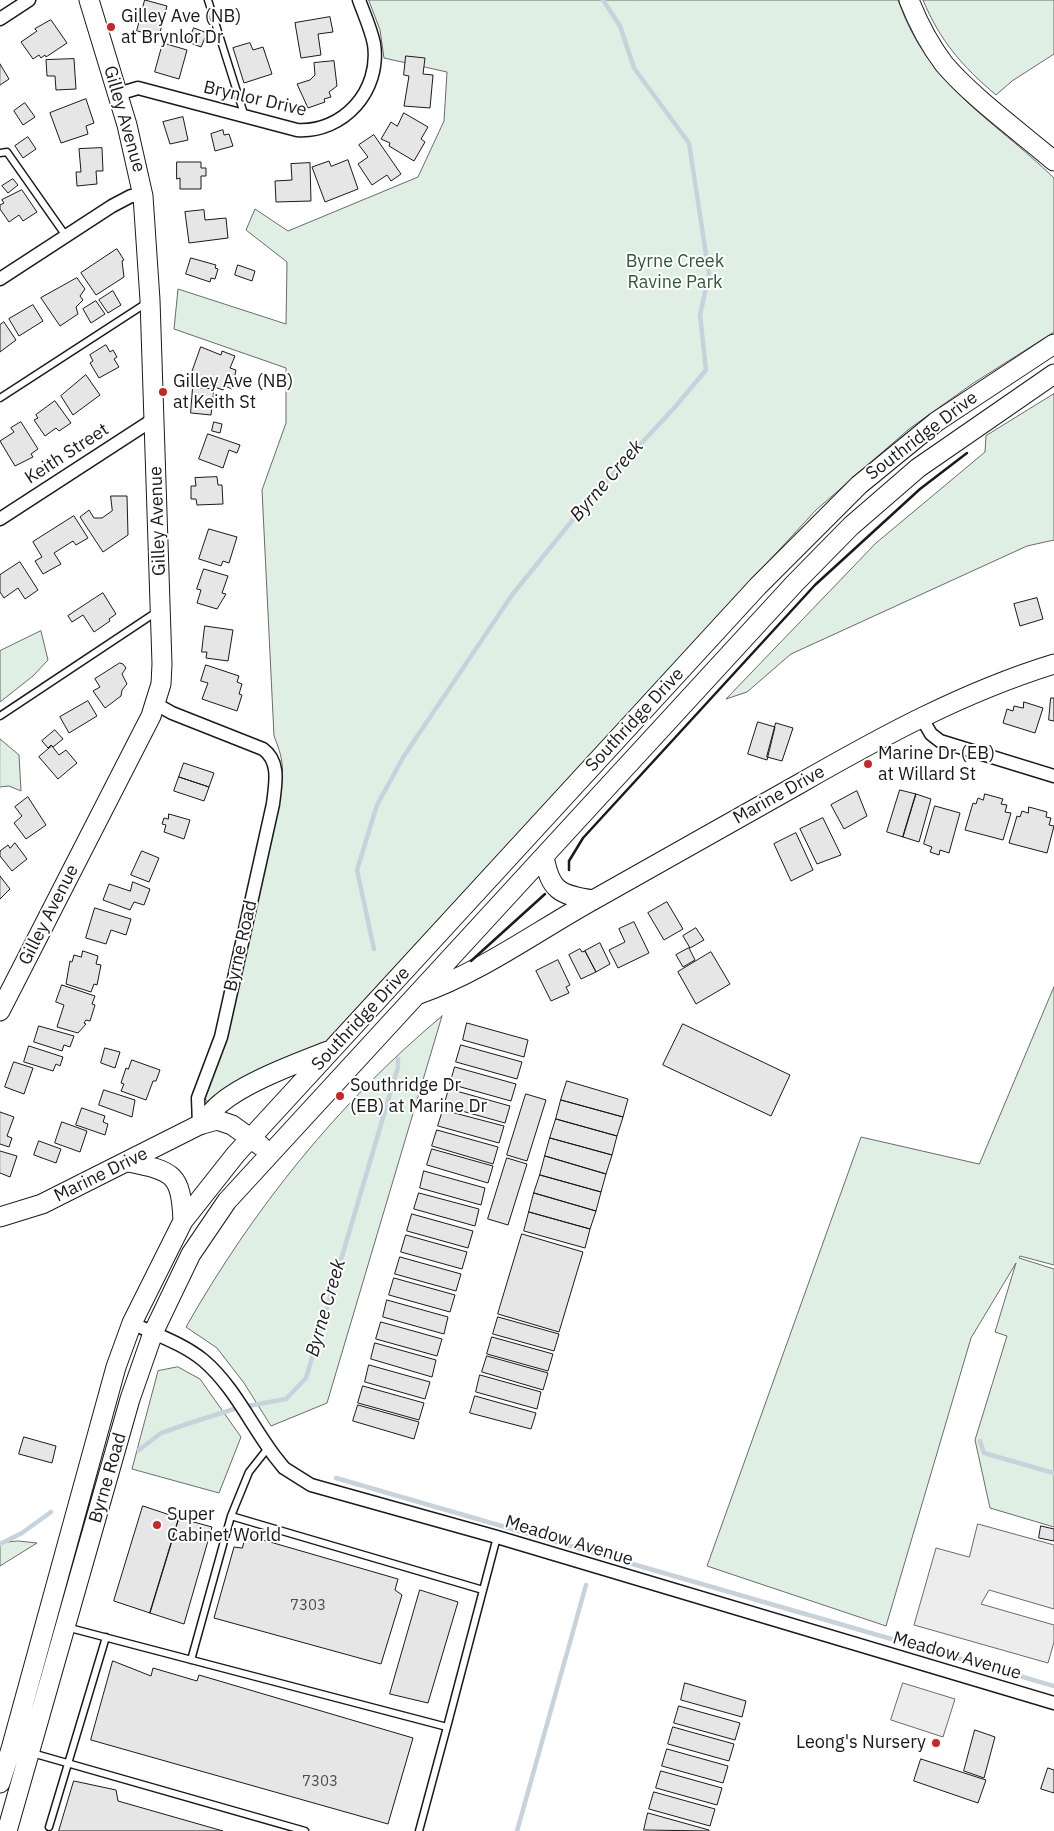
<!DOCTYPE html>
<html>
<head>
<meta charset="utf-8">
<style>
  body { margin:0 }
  canvas { display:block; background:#fff }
</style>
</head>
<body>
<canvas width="1054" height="1831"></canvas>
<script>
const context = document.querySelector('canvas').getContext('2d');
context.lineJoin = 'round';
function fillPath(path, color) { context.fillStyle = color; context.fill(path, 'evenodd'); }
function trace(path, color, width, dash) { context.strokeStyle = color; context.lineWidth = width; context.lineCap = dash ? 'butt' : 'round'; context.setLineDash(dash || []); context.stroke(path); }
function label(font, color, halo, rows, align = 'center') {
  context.font = font + ' "IBM Plex Sans",sans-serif'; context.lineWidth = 4; context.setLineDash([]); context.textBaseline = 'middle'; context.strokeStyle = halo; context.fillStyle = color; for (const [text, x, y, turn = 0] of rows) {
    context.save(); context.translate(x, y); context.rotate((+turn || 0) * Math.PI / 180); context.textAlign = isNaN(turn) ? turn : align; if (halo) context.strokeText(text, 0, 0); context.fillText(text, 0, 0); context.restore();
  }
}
const green = new Path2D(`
  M369 0H898C928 87 992 118 1054 178V332L972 384 909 429 816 510 325 1042 209 1103 204 1098 279 805C283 774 286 765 274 736L262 490 286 423V368L174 329 178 289 286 324 287 262 246 230 255 209 288 231 418 177 444 121 447 72 384 58 380 30Z
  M923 0H1054V54L1012 81 996 95C962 66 940 41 923 0Z
  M1054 394V540L1027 546 791 654 747 692 726 699 876 543 985 452 986 436Z
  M41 631 48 660 33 676 0 702V651Z
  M0 739 19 755 21 791 9 786 0 787Z
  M1054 987V1265L1020 1256 1019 1258 1054 1269V1527L990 1508 975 1440 1007 1336 995 1332 1016 1263 971 1338 886 1626 707 1566 861 1137 979 1164Z
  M442 1016 327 1403 271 1426 244 1383 217 1348 186 1327C253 1209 338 1103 442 1016Z
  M178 1367 200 1379 241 1437 219 1493 132 1469 158 1371Z
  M18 1541 37 1543 0 1566V1543Z`);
fillPath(green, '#e0efe3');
trace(green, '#6a6a6a', 1);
const parking = new Path2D(`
  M978 1524 1054 1545V1609L989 1590 981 1604 1054 1625V1642L1048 1663 914 1625 936 1548 969 1557Z
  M903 1683 955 1699 943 1737 891 1720Z`);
fillPath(parking, '#ededed');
trace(parking, '#6a6a6a', 1);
trace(new Path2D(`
  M374 949 357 870 377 805 404 756 512 595 588 501 675 407 706 370 700 315 709 274 689 143 634 68 620 26 603 0
  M980 1441 984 1453 1054 1473
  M139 1450 161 1433 187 1424 237 1408 286 1399 306 1378 398 1067V1059
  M336 1478 919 1647
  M0 1544 22 1533 51 1512
  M930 1650 1054 1686
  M517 1831 586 1585`), '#c6d2dc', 4.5);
const building = new Path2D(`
  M145 0 167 6 159 36 137 31Z
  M330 17 333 32 318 34 321 55 301 58 295 23Z
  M51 20 67 43 46 57 45 55 41 58 39 55 33 59 21 42 37 31 35 29Z
  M194 28 207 33 201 47 188 42Z
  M163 43 187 50 179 79 155 72Z
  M250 43 253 50 263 47 272 74 244 83 233 48Z
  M406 56 425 58 423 74 433 75 430 108 404 106 409 76 404 75Z
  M74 59 76 89 56 90 55 76H47L46 60Z
  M334 61 337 86 329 92 331 97 324 99 325 102 308 108 297 84 310 80 315 75 314 63Z
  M0 64 9 79 0 85Z
  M86 99 94 123 86 126 88 134 61 143 50 113Z
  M25 103 35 117 23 125 14 111Z
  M404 113 428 127 421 139 425 142 414 161 389 146 390 143 381 139 391 122 397 126Z
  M183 117 188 140 170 144 163 122Z
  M223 130 224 135 229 134 233 146 215 151 211 134Z
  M374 135 401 174 391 181 387 175 372 185 358 164 368 157 359 145Z
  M28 137 36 149 23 158 15 146Z
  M102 148 103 171H96L97 184 77 186 76 172H81L79 149Z
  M348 160 358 189 325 202 312 167 329 161 331 166Z
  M177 162H201V168H206V176H201V189H180V178L177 179Z
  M310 163 311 201 276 202 275 181 292 180 291 164Z
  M13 179 18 185 8 193 2 186Z
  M22 190 37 212 23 221 19 215 9 222 0 209V205L4 203 2 200Z
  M204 210 205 220 226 218 228 238 189 243 185 212Z
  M117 249 124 260 122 261 124 277 96 295 81 273Z
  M191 258 216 265 215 268 218 269 215 279 211 278 210 282 186 274Z
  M238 265 255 271 252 281 235 275Z
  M77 278 85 289 80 296 83 300 76 307 78 314 60 326 41 298Z
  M113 291 121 305 108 313 99 300Z
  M96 301 105 314 91 323 83 309Z
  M33 305 43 321 19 336 9 319Z
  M4 322 16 340 0 352V325Z
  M106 345 110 352 113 350 117 357 114 359 119 367 99 378 90 363 93 361 90 355Z
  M201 347 221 355 222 351 235 356 230 368 236 370 232 389 225 386 223 390 190 378Z
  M86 375 100 395 73 415 61 396Z
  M193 387 214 389 211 415 191 413Z
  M55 401 71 423 59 431 56 428 45 436 34 420 38 418 36 415Z
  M21 422 38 449 31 454 33 457 15 466 0 441 14 432 11 428Z
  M214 422 222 424 220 433 212 431Z
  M208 434 240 445 237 453 229 450 223 468 199 459Z
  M217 477 218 485H222L223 504 197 505 196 499H191V486H196L195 478Z
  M111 496H127L128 535 103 552 80 517 89 510 94 518H102L112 511Z
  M74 516 88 538 76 545 73 541 54 553 61 564 43 574 35 561 42 557 33 542Z
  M209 529 237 537 229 563 223 561 221 566 199 559Z
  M20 562 38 590 25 599 18 588 4 598 0 592V575Z
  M204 569 228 576 222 593 226 594 217 609 197 603 201 590 197 589Z
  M103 593 116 614 109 619 110 621 94 632 83 615 72 622 68 616Z
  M1037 598 1043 619 1020 626 1014 604Z
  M205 626 233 630 228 661 206 658 207 652H202Z
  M120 663 123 664 126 668 122 674 127 684 122 690 121 696 105 708 93 691 100 687 95 679Z
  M206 665 239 676 237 682 242 684 239 694 242 695 237 711 202 699 208 683 201 681Z
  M1051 698H1054V721L1049 720Z
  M88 701 97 716 69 733 60 717Z
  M1024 702 1043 708 1035 733 1003 723 1007 709 1013 711 1014 706 1023 708Z
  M758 722 775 727 767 760 748 754Z
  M776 723 793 728 782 761 767 757Z
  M55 730 63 739 53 747 51 745 48 748 42 741Z
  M52 746 59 755 66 750 77 763 58 779 39 757Z
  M184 763 214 773 209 787 179 777Z
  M179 777 209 787 204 801 174 791Z
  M900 790 916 794 903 837 887 832Z
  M857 791 867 816 844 829 831 805Z
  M916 794 931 799 919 842 903 837Z
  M985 794 1003 799 1001 804 1007 805 1005 812 1011 813 1003 840 965 830 973 803 976 804 978 798 983 800Z
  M28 797 46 825 26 839 14 823 22 816 15 807Z
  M935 806 960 813 949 853 940 850 939 855 930 852 932 847 924 844Z
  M1029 807 1047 812 1046 817 1051 818 1049 825 1054 826 1047 853 1009 843 1017 816 1020 817 1022 811 1028 813Z
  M169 814 190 820 184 839 164 832 166 825 162 824 164 818 168 819Z
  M823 818 841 855 817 864 800 829Z
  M796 833 813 870 791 881 774 844Z
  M15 843 27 859 12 871 0 856V851L8 845 10 848Z
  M142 851 159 858 149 882 131 875Z
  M0 876 10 889 0 899Z
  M133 882 150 889 144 905 134 902 130 910 103 900 109 884 130 891Z
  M667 902 683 929 664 940 648 913Z
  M95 908 131 919 126 935 111 930 106 944 86 938Z
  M634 922 649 953 618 968 609 950 625 942 619 929Z
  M696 928 704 940 690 948 683 936Z
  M600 943 610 964 596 972 585 951Z
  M689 948 695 960 683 967 676 955Z
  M580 949 582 952 585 951 596 972 581 979 569 955Z
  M83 951 98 956 96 964 101 965 97 985 94 984 91 992 66 984 70 961 72 962 74 955 81 957Z
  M711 952 730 984 696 1004 678 972Z
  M558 960 570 985 566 987 569 993 551 1001 536 971Z
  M62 985 95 996 92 1004 95 1005 90 1021 86 1020 84 1023 86 1024 78 1033 57 1027 64 1005 56 1002Z
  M467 1023 528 1040 524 1057 463 1040Z
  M683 1024 790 1075 771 1116 663 1065Z
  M39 1026 74 1036 70 1047 64 1045 62 1051 34 1042Z
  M461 1045 522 1062 517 1079 456 1062Z
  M29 1046 63 1057 60 1066 56 1064 53 1071 24 1062Z
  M105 1048 120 1052 115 1068 101 1063Z
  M132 1060 160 1070 156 1081H153L146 1100 121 1091 124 1084 121 1083 126 1068 128 1069Z
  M14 1062 33 1068 24 1094 5 1087Z
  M455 1067 516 1084 511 1101 450 1084Z
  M567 1081 628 1099 623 1117 561 1100Z
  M449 1089 510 1106 505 1123 444 1106Z
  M104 1090 135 1100 132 1117 99 1105Z
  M526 1094 546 1100 527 1161 507 1155Z
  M561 1100 623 1117 617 1136 556 1119Z
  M82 1108 105 1116 103 1122 108 1124 105 1135 76 1125Z
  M443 1110 504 1126 499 1143 438 1126Z
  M0 1112 14 1117 7 1136 12 1138 9 1147 0 1144Z
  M556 1119 617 1136 612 1155 550 1138Z
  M62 1122 87 1131 80 1152 55 1143Z
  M437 1130 498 1147 493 1164 432 1146Z
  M550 1138 612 1155 606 1174 545 1156Z
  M39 1141 61 1149 56 1163 34 1155Z
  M432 1149 493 1166 488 1183 427 1165Z
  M0 1151 17 1156 10 1177 0 1173Z
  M545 1156 606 1174 601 1192 540 1175Z
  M507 1158 527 1164 508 1225 488 1219Z
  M424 1171 485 1188 481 1205 420 1188Z
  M540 1175 601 1192 596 1211 534 1193Z
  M419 1193 479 1209 475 1226 414 1209Z
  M534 1193 596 1211 590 1229 529 1212Z
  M529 1212 590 1229 585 1248 524 1231Z
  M412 1214 473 1231 468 1248 407 1231Z
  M522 1234 583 1252 559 1332 498 1314Z
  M406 1235 467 1252 462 1269 401 1252Z
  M400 1257 461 1274 456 1291 395 1274Z
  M394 1278 455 1295 450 1312 389 1295Z
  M387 1300 448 1317 444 1334 383 1317Z
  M498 1317 559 1334 554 1351 493 1334Z
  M381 1322 442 1339 437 1356 376 1339Z
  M492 1337 553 1354 548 1371 487 1354Z
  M375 1343 436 1360 432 1377 371 1359Z
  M487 1356 548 1373 543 1390 482 1372Z
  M369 1365 430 1382 425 1399 365 1382Z
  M480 1375 541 1392 537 1409 476 1392Z
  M363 1386 424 1403 419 1420 358 1403Z
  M475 1396 536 1413 531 1429 470 1413Z
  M358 1405 419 1422 414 1439 353 1421Z
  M24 1437 56 1446 52 1463 19 1454Z
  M143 1506 179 1518 150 1613 114 1601Z
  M179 1518 212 1527 184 1624 150 1613Z
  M1041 1526 1054 1529V1541L1039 1538Z
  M246 1535 398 1579 395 1590 402 1595 381 1664 214 1618 234 1547 242 1548Z
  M420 1590 458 1602 428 1703 390 1694Z
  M113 1661 151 1676 153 1668 197 1681 199 1675 413 1738 388 1824 91 1740Z
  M685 1683 746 1701 742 1717 681 1700Z
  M679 1706 740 1723 735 1740 674 1723Z
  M673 1727 734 1744 729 1761 668 1744Z
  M975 1730 995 1737 984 1778 964 1771Z
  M667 1749 728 1766 723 1783 662 1766Z
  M921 1759 986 1780 978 1803 914 1781Z
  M1048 1768 1054 1770V1793L1041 1789Z
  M661 1771 722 1788 717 1805 656 1788Z
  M74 1781 116 1790 118 1801 223 1831H59Z
  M654 1792 715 1809 710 1826 649 1809Z
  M648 1813 709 1830V1831L644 1830Z`);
fillPath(building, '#e6e6e6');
trace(building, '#1a1a1a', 1);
const lane = new Path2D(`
  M208 0 245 117
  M0 153 7 152 66 236
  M0 398 148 302
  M0 716 158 611
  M268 1448 249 1472 231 1516 483 1590
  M66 1627 447 1727 497 1537
  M191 1660 231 1516
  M32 1753 305 1831
  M49 1827 106 1637
  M419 1831 447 1727`);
const street = new Path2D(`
  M0 19 29 0
  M118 94 138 88 297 130C343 133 381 91 374 44 371 29 364 14 359 0
  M0 279 112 206 131 196H143
  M0 519 154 419
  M156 704 172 713 263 749C281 762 275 785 273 804L221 1037 198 1098 199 1125
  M921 717 931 734 940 741 1054 776
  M132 1323C156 1335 182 1343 203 1360 234 1386 252 1427 276 1458L284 1468 311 1485 497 1537 1054 1703`);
const secondary = new Path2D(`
  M909 0C918 23 929 44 944 64 972 97 1020 132 1054 161
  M544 856C550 891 560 895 593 900
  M419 994C482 972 537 931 595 899 663 860 731 822 799 784 881 737 963 692 1054 664
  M0 1011 151 716 161 684 162 664 150 300 143 196 127 125 89 0
  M200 1125C207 1118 213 1109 221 1103 246 1082 297 1063 328 1051
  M128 1162C174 1171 181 1174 183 1221
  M0 1217 42 1204 199 1125 217 1120 232 1125 261 1146
  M0 1783 11 1749 116 1367 132 1323 183 1221 236 1154 758 586 859 485 936 422 1054 344
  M7 1831 130 1399 153 1333 191 1254 227 1201 795 583 851 526 918 468 1054 374`);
trace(lane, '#1a1a1a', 9);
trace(street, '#1a1a1a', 15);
trace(secondary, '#1a1a1a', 21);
trace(lane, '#fff', 6);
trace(street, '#fff', 12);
trace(secondary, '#fff', 19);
trace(new Path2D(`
  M569 870V861L583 838 815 585 920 489 967 453
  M471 961 545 894`), '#1a1a1a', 2.5);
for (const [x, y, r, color] of [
  [111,27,5,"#c62828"],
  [163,392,5,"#c62828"],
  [868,764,5,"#c62828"],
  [340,1096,5,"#c62828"],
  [157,1525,5,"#c62828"],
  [936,1743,5,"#c62828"]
]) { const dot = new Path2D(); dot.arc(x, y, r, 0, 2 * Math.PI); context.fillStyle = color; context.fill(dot); trace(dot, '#fff', 2); }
label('15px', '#4d4d4d', null, [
  ["7303",308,1606],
  ["7303",320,1782]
]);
label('18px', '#1a1a1a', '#fff', [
  ["Gilley Ave (NB)",121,17],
  ["at Brynlor Dr",121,38],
  ["Gilley Ave (NB)",173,382],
  ["at Keith St",173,403],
  ["Marine Dr (EB)",878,754],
  ["at Willard St",878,775],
  ["Southridge Dr",350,1086],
  ["(EB) at Marine Dr",350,1107],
  ["Super",167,1515],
  ["Cabinet World",167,1536],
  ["Leong's Nursery",926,1743,"right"]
], 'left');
label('18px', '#1a1a1a', '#fff', [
  ["Brynlor Drive",255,99,13],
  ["Gilley Avenue",124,119,74],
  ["Southridge Drive",922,436,-37],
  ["Keith Street",67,454,-33],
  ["Gilley Avenue",158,521,-92],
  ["Southridge Drive",635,720,-47],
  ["Marine Drive",779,795,-29],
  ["Gilley Avenue",49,915,-63],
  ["Byrne Road",241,946,-77],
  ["Southridge Drive",361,1019,-47],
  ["Marine Drive",101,1175,-26],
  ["Byrne Road",108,1478,-74],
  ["Meadow Avenue",569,1541,17],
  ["Meadow Avenue",957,1656,16]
]);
label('18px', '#2b5a34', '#fff', [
  ["Byrne Creek",675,262],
  ["Ravine Park",675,283]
]);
label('italic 19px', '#1a1a1a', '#fff', [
  ["Byrne Creek",607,481,-49],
  ["Byrne Creek",326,1308,-74]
]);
</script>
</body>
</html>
